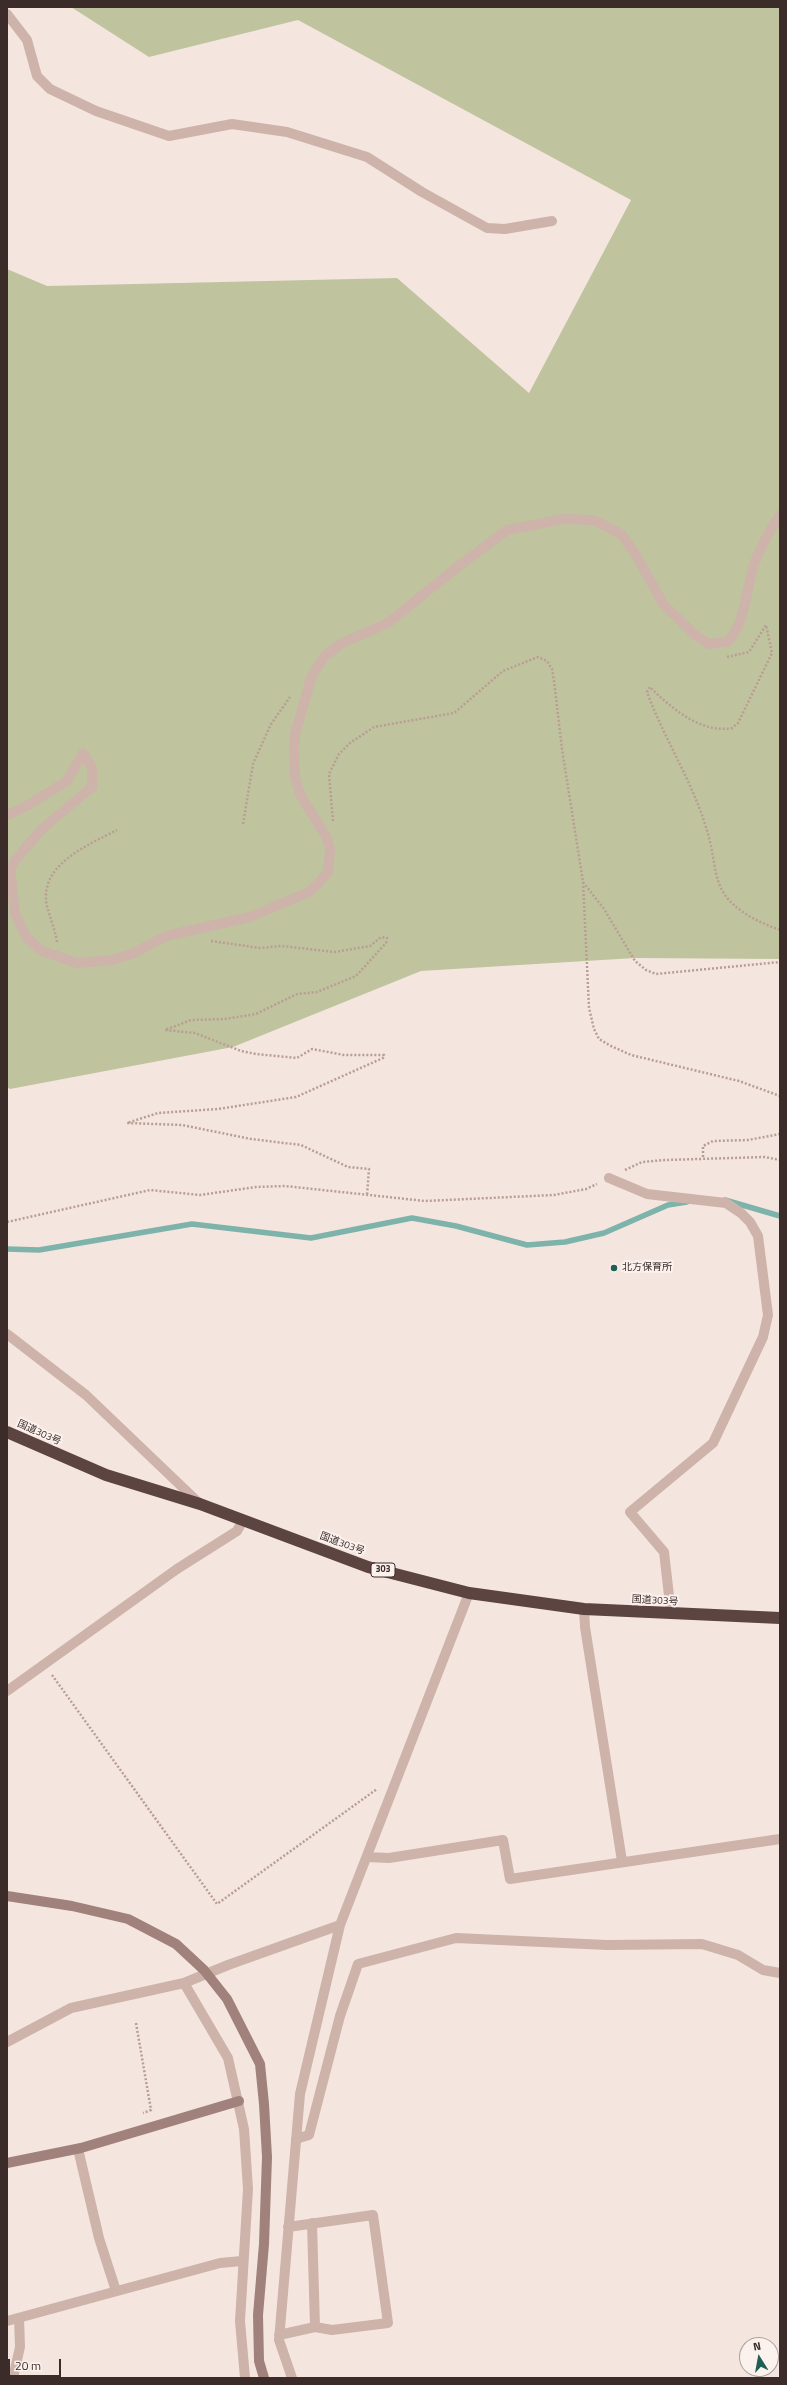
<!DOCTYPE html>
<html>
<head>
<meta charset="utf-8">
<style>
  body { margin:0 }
  #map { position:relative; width:787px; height:2385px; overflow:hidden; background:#f4e6df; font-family:"Titillium Web",sans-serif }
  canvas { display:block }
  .frame { position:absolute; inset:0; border:8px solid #3b2c2a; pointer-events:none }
  .north { position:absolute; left:739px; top:2337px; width:40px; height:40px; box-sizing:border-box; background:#fbf1ed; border:1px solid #aea29f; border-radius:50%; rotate:349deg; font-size:11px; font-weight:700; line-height:16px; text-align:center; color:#3b2c2a }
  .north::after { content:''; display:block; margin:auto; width:14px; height:18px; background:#1d5e55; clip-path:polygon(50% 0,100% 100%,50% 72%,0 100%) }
  .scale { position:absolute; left:8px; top:2359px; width:53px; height:18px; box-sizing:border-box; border:2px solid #3b2c2a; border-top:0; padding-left:5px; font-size:12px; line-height:14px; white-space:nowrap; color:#3b2c2a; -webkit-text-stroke:3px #fbf1ed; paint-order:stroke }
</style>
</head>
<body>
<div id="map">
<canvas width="787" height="2385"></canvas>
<div class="frame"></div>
<div class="north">N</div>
<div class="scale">20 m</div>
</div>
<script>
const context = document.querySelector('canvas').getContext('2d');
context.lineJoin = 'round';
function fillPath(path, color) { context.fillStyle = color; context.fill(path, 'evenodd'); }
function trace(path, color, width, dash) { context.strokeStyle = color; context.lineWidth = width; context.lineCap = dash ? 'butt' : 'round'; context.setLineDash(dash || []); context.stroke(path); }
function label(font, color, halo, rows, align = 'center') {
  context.font = font + ' "Titillium Web","Noto Sans JP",sans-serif'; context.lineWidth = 4; context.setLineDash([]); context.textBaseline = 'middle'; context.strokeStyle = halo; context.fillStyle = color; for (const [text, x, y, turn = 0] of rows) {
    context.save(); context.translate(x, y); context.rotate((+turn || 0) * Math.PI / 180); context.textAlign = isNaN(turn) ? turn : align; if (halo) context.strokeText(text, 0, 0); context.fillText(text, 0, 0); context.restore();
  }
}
fillPath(new Path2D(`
  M71 7H780V959L635 958 421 971 233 1047 10 1089 7 1087V269L47 286 397 278 529 393 631 200 298 20 149 57Z`), '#bfc49e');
trace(new Path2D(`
  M725 1200 780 1216
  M7 1249 39 1250 192 1224 311 1238 412 1218 456 1226 527 1245 565 1242 604 1233 668 1205 687 1202`), '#7db3aa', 5.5);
trace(new Path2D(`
  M727 657 749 652 766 625 772 653 738 723 732 728C701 734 670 707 650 687L647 692C666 744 699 791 711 846 715 864 715 885 729 900 743 915 761 923 780 930
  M333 821 329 774 339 754 350 743 374 727 454 713 503 671 538 657 547 661 552 669 554 681 562 749 583 882 589 1008 594 1029 599 1039 611 1046 631 1055 739 1081 780 1096
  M243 824 253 764 271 724 290 697
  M583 882 604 909 635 961 646 970 656 974 780 962
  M211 941 260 948 281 946 335 952 370 946 381 937 387 938 386 943 356 976 317 992 297 994 256 1014 225 1019 191 1020 165 1030 195 1033 241 1051 256 1054 297 1058 312 1049 344 1055H384L383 1058 296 1097 218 1109 158 1113 127 1123 182 1125 251 1139 301 1145 348 1167 369 1169 367 1195
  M57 942C55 929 50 918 47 906 38 865 88 845 117 830
  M703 1157V1146L713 1141 748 1140 780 1134
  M625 1170 642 1162 665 1160 765 1157 780 1160
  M7 1222 150 1190 200 1195 256 1187 285 1186 425 1201 554 1195 586 1189 597 1184
  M52 1675 217 1904 377 1789
  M136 2023 151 2110 143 2113`), '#b99d94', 2.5, [2, 2]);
trace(new Path2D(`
  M7 14 27 40 37 76 50 89 96 111 169 136 232 124 287 132 367 157 422 192 487 228 505 229 552 221
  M7 815 25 807 67 781 83 753 92 768V787L42 829 16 859 10 869 15 913 26 937 42 951 77 963 112 960 134 953 166 936 250 917 309 892 319 883 328 872 330 849 327 838 301 796 295 778 294 749 295 734 312 675 325 656 342 643 388 623 456 568 507 530 563 519 594 520 621 534 634 552 664 605 695 635 709 644 727 642C746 624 746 587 755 562 761 545 770 530 780 515
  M609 1178 647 1194 726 1203 741 1213 750 1222 758 1236 768 1315 763 1337 713 1443 630 1512 664 1552 671 1613
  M7 1334 86 1395 200 1504
  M584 1609 585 1627 622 1861
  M7 1691 177 1569 237 1531 243 1520
  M367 1857 389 1858 503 1840 510 1879 780 1839
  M184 1983 228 2058 244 2129 248 2189 240 2321 245 2378
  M7 2042 71 2008 184 1983 228 1965 340 1925
  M296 2139 309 2135 340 2016 358 1964 456 1938 607 1945 702 1944 738 1955 763 1970 780 1973
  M78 2149 99 2238 116 2291
  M312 2223 315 2327
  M7 2321 220 2263 242 2261
  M279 2335 315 2327 332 2330 388 2323 373 2215 288 2227
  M13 2378 20 2347 19 2318
  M292 2378 279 2340 300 2094 340 1925 469 1593`), '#cdb3aa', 10);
trace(new Path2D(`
  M7 1896 72 1906 128 1919 176 1944 204 1970 227 1999 260 2064 264 2104 267 2157 264 2244 258 2315 259 2361 264 2378
  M7 2163 81 2148 239 2101`), '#a1817b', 10);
trace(new Path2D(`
  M7 1432 106 1475 200 1504 368 1567 469 1593 584 1609 780 1618`), '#5c4441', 12);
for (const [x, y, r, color] of [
  [614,1268,4,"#1d5e55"]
]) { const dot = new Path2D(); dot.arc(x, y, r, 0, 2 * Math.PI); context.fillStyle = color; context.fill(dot); trace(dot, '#fbf1ed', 1.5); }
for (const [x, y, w] of [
  [383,1570,24]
]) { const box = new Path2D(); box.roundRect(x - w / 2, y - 7, w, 14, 3); context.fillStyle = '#fbf1ed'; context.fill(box); trace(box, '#3b2c2a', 1); }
label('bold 9px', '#3b2c2a', null, [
  ["303",383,1570]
]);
label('10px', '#3b2c2a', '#fbf1ed', [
  ["北方保育所",622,1268]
], 'left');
label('10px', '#3b2c2a', '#fbf1ed', [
  ["国道303号",39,1433,24],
  ["国道303号",342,1544,20],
  ["国道303号",655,1601,3]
]);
</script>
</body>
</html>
